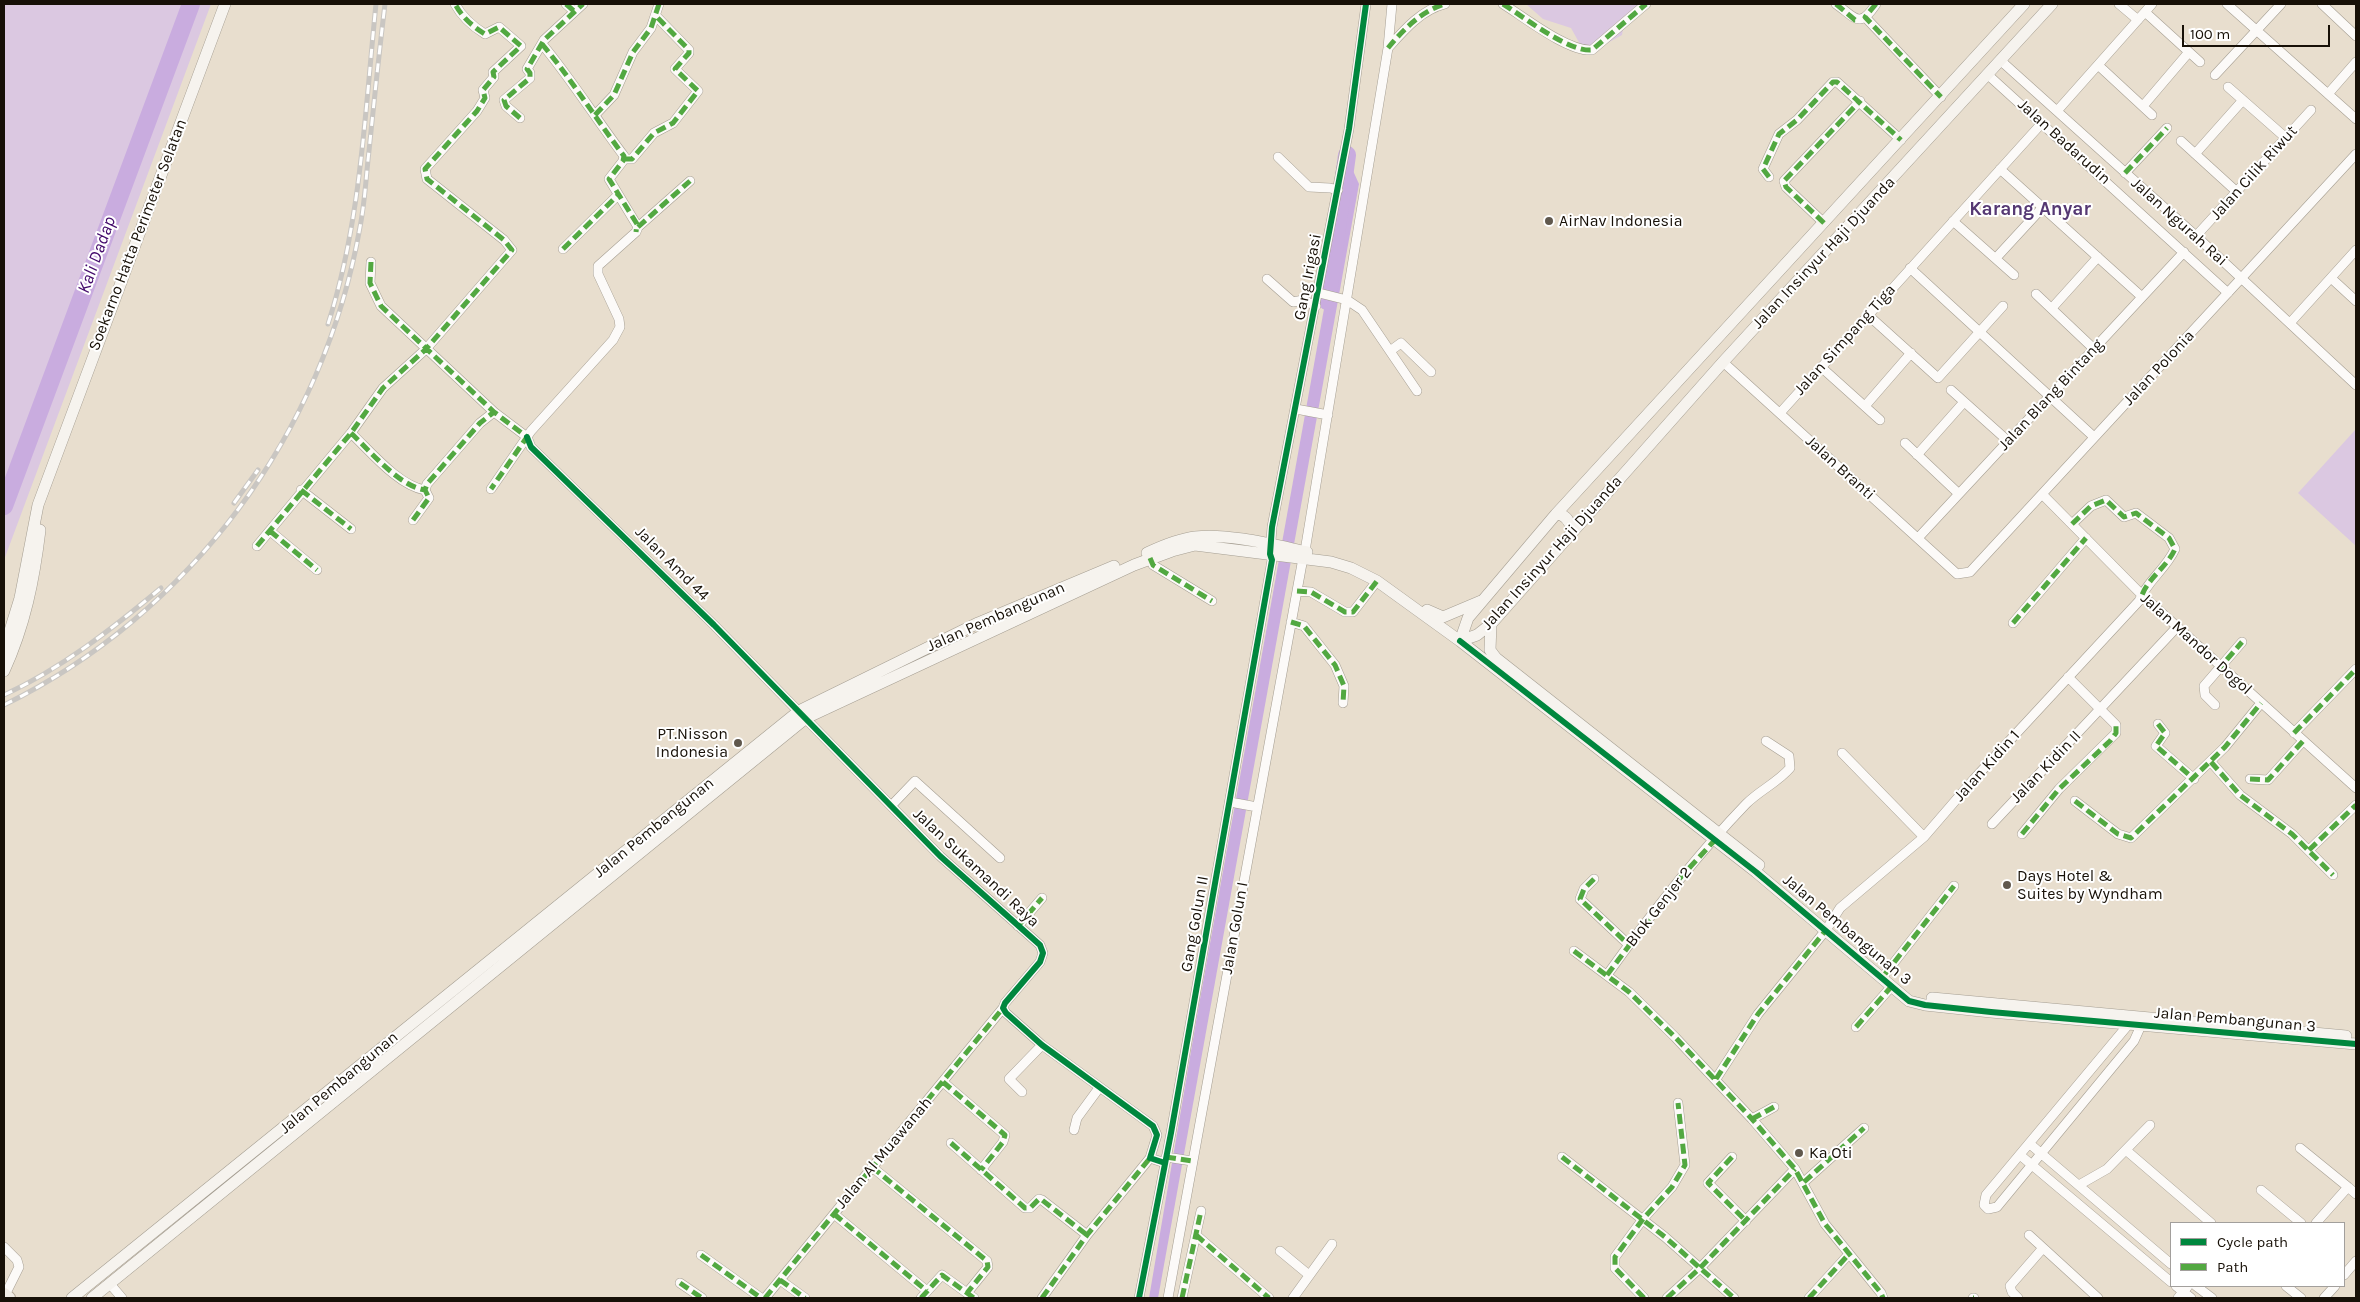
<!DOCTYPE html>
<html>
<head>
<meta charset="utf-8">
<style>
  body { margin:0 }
  #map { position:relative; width:2360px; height:1302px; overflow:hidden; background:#e8dece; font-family:Karla,sans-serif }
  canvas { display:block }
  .frame { position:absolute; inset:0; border:5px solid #171007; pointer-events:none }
  .legend { position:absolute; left:2170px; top:1222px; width:175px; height:65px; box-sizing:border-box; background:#fff; border:1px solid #a29f9c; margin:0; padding:6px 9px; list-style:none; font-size:15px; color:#171007 }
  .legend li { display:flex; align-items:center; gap:10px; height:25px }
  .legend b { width:25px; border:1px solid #a29f9c }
  .scale { position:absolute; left:2182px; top:25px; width:148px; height:22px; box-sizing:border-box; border:2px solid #171007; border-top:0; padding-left:6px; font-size:15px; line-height:18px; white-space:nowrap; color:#171007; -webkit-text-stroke:4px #fff; paint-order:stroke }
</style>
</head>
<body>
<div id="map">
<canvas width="2360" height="1302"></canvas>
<div class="frame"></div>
<ul class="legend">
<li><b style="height:6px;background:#00873e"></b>Cycle path</li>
<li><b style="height:6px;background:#52a841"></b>Path</li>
</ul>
<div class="scale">100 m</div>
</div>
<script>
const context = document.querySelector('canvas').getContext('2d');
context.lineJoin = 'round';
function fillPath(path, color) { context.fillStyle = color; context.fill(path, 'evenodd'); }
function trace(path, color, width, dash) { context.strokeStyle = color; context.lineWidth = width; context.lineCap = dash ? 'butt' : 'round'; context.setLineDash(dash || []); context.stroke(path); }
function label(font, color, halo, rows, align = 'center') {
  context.font = font + ' Karla,sans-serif'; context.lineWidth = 4; context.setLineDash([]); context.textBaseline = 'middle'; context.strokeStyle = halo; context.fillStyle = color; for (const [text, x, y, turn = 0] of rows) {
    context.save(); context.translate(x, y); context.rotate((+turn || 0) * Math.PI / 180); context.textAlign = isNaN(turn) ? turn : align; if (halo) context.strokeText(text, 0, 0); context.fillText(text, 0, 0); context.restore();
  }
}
fillPath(new Path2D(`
  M4 4H211L4 560Z
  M1526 4H1644L1624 23 1622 35 1586 55 1571 28 1543 19Z
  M2356 429V546L2298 493Z`), '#dbc8e1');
fillPath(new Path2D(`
  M1350 164 1359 184 1158 1298H1149L1197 1016Z`), '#c9acdf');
trace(new Path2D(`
  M1327 301 1347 155
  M4 506 191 4`), '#c9acdf', 18);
const street = new Path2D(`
  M566 4 574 11
  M1503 4C1524 17 1568 52 1592 50L1646 4
  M1836 4C1855 17 1859 30 1876 4
  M2119 4 2138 20
  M2227 4 2356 119
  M2322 4 2356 36
  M2145 12 2200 62
  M1865 17 1941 97
  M1388 48C1404 30 1421 10 1445 4
  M2000 60 2196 236 2356 385
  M2098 65 2152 115
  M1987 74 2228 293
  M2215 75 2281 4
  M2228 87 2286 138
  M2328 94 2356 62
  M2143 106 2189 52
  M2057 111 2152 4
  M595 115 614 95 633 52 651 28 659 4
  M520 118 506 106 504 100 530 78V73L527 69 544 40 583 4
  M2181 141 2237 192
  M2195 154 2243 100
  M1278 157 1309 187 1330 188 1338 190
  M624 159H632L654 133 673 123 698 91 675 69 689 53V50L656 16
  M2000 169 2142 297
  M2125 173 2167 128
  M1769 177 1763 169 1779 134 1797 120 1833 82H1837L1901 140
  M1953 221 2014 275
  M1824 223 1786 187 1784 181 1860 101
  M638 227 690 181
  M2196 236 2311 110
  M563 249 618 195
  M1996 258 2042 208
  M371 262 370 283 381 306 494 412
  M1910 268 2094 437
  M2331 278 2356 301
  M1267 279 1293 302 1303 300 1316 306
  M1319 293 1347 300 1362 310 1417 391
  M2036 294 2094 349
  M2052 308 2098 257
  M1868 315 1938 378 2003 306
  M2290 323 2356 250
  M1390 351 1401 343 1431 372
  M1723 362 1957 574 1970 572 2356 154
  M1821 367 1880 420
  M1951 390 2008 441
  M1865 406 1911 353
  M1296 409 1328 415
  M1780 413 2042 123
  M351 433C371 452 399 486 425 490
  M527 437 531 447 714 625 940 856 1040 945 1043 953 1040 962 1005 1003 1003 1008 1006 1013 1042 1045 1153 1126 1157 1135 1150 1158 1165 1163
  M1905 443 1959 494
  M1917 455 1964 402
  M491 489 531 431 613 340 620 327 619 319 598 274V266L636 232 638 227 609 179 623 161 624 156C596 119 572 80 542 44
  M301 490 351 529
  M2042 494 2142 595 2356 788
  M413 520 429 498 425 490 427 484 480 423 494 412 527 437
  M270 531 317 570
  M1918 538 2184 252
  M257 546 351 433 383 388 426 349 512 250 504 240 427 179 425 169 477 111 485 98 483 90 494 77 493 72 521 46 499 27 485 34C472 26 462 17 455 4
  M1305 551 1388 48 1392 4
  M1150 558 1153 565 1212 601
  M1297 591 1311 592 1345 612H1353L1377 581
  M1291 622 1304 626 1335 665 1344 686 1343 703
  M2013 623 2086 538
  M2215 705 2205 695 2204 686 2242 642
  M2158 724 2165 733 2156 746 2194 779
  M2294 733 2356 669
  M1842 753 1924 837
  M2211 762 2240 795 2292 834 2333 875
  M2250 779 2268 780 2303 741
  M2075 801 2118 834 2131 838 2225 747 2261 703
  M1230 802 1257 807
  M891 806 915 781 1000 858
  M1992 824 2177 627
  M2022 834 2059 789 2116 733V725L2068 677
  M2309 850 2356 805
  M1594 879 1584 889 1580 899 1629 945
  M1018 926 1042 898
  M1574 951 1629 992 1675 1037 1752 1119 1795 1169 1825 1224 1881 1293 1883 1298
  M1885 974 1954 886
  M1607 975C1650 915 1695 857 1746 804 1760 790 1777 783 1790 768L1789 756 1766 741
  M2130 1020 2128 1025 1986 1195 1984 1205 1988 1209 1997 1207 2134 1041 2143 1021
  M1856 1027 1891 987
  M1716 1079 1758 1014 1826 930 1840 908 1924 837 1974 779 2139 601C2147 581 2166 569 2175 549L2169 538 2136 513 2124 517 2106 500 2091 506 2072 524
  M943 1082 1005 1135 1003 1142 981 1170
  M1022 1092 1009 1079 1042 1045
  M1752 1119 1774 1107
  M1074 1130 1077 1118 1099 1088
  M951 1143 1025 1208H1030L1039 1199 1042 1200 1087 1235
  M2030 1144 2171 1264
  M2300 1148 2348 1187 2316 1223
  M2127 1151 2211 1223
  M2020 1155 2171 1282
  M1166 1157 1192 1161
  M1562 1157 1665 1237 1734 1298
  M1732 1157 1708 1183 1746 1221
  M872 1167 987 1261 988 1267 967 1293
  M1804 1182 1864 1128
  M2079 1185 2107 1169 2150 1125
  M2348 1187 2356 1194
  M2261 1190 2301 1223
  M834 1214 927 1291
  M1196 1235 1269 1298
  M2029 1235 2098 1298
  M4 1247 17 1260 19 1267 5 1295
  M1280 1251 1309 1275
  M701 1255 761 1298
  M2344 1275 2356 1261
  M780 1280 805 1298
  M680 1283 702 1298
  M110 1284 122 1298
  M2176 1286 2191 1298
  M2196 1286 2212 1298
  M2286 1286 2301 1298
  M765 1298 1003 1008
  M921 1298 942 1275 974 1298
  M1042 1298 1087 1235 1150 1158
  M1139 1298 1171 1133 1272 560 1270 554 1272 527 1349 129 1366 4
  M1168 1298 1303 558
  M1182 1298 1201 1211
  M1293 1298 1332 1244
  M1644 1298 1615 1268V1257L1643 1219 1672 1187 1685 1165 1678 1103
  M1667 1298 1700 1268 1795 1169
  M1809 1298 1849 1254
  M1973 1298H1974
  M2018 1298 2012 1292 2010 1286 2043 1248
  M2178 1298 2188 1286
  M2324 1298 2335 1286`);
const secondary = new Path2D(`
  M1556 514C1566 514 1570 522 1572 530
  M1147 553C1162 546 1178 539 1195 537 1228 533 1274 545 1307 552
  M1427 610 1443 617 1481 601
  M1491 624 1490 650 1496 658 1759 865
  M1460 641 1477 635 1491 624 1723 362 2052 4
  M1460 641 1468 618 1556 514 2024 4
  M4 650 20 598 38 505 225 4
  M4 671C25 625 34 580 40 530
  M1932 998 2346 1036
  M72 1298 799 711 978 623 1114 566
  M92 1298 806 718 1134 565 1172 551 1195 545 1331 562 1351 568 1377 581 1460 641 1756 872 1909 1001 1925 1005 1991 1012 2356 1044`);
const primary = new Path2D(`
  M4 1294 9 1298`);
trace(street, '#a59e92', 10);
trace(secondary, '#a59e92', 12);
trace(primary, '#b5aa9a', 14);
trace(street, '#fcfaf8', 9);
trace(secondary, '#f6f3ee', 11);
trace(primary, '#f1ece5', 12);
const rail = new Path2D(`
  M328 324C361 222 365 111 376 4
  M234 503 258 470
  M4 695C62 668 112 629 161 588
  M4 705C191 613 324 433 360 227 365 202 366 176 369 151 374 102 379 53 385 4`);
trace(rail, '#c9c6c2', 5);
trace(rail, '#fff', 3, [9]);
trace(new Path2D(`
  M566 4 574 11
  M1503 4C1524 17 1568 52 1592 50L1646 4
  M1836 4 1855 20H1859
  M1876 4 1865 17 1941 97
  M542 44C572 80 596 119 624 156L623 161 609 179 637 224 636 232
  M1388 48C1403 30 1421 11 1445 4
  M595 115 614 95 633 52 651 28 659 4
  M520 118 506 106 504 100 530 78V73L527 69 544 40 583 4
  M624 159H632L654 133 673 123 698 91 675 69 689 53V50L656 16
  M2125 173 2167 128
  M1769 177 1763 169 1779 134 1797 120 1833 82H1837L1901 140
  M1824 223 1786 187 1784 181 1860 101
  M638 227 690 181
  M563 249 618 195
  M371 262 370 283 381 306 494 412
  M351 433C371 452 399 486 425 490
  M301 490 351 529
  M413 520 429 498 425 490 427 484 480 423 494 412 527 437 491 489
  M2072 524 2091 506 2106 500 2124 517 2136 513 2169 538 2175 549C2167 567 2149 577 2142 595
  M270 531 317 570
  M257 546 351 433 383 388 426 349 512 250 504 240 427 179 425 169 477 111 485 98 483 90 494 77 493 72 521 46 499 27 485 34C472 26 462 17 455 4
  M1150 558 1153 565 1212 601
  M1297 591 1311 592 1345 612H1353L1377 581
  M1291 622 1304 626 1335 665 1344 686 1343 703
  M2013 623 2086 538
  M2217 671 2242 642
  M2158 724 2165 733 2156 746 2194 779
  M2294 733 2356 669
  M2211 762 2240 795 2292 834 2333 875
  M2250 779 2268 780 2303 741
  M2075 801 2118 834 2131 838 2225 747 2261 703
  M2022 834 2059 789 2110 741 2116 733V725
  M2309 850 2356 805
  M1594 879 1584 889 1580 899 1629 945
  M1018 926 1042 898
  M1574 951 1629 992 1675 1037 1752 1119 1795 1169 1825 1224 1881 1293 1883 1298
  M1885 974 1954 886
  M1607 975 1680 878 1715 840
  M1856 1027 1891 987
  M1716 1079 1758 1014 1826 930
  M943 1082 1005 1135 1003 1142 981 1170
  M1752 1119 1774 1107
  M951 1143 1025 1208H1030L1039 1199 1042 1200 1087 1235
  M1166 1157 1192 1161
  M1562 1157 1665 1237 1734 1298
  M1732 1157 1708 1183 1746 1221
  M872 1167 987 1261 988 1267 967 1293
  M1804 1182 1864 1128
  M834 1214 927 1291
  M1196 1235 1269 1298
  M701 1255 761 1298
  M780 1280 805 1298
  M680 1283 702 1298
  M765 1298 1003 1008
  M921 1298 942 1275 974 1298
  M1042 1298 1087 1235 1150 1158
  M1182 1298 1201 1211
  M1644 1298 1615 1268V1257L1643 1219 1672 1187 1685 1165 1678 1103
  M1667 1298 1700 1268 1795 1169
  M1809 1298 1849 1254
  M1973 1298H1974`), '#52a841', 5, [10, 5]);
trace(new Path2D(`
  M527 437 531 447 714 625 940 856 1040 945 1043 953 1040 962 1005 1003 1003 1008 1006 1013 1042 1045 1153 1126 1157 1135 1150 1158 1165 1163
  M1460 641 1756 872 1909 1001 1925 1005 1991 1012 2356 1044
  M1139 1298 1171 1133 1272 560 1270 554 1272 527 1349 129 1366 4`), '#00873e', 6);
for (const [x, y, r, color] of [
  [1549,221,5,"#60584d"],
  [738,743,5,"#60584d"],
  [2007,885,5,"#60584d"],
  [1799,1153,5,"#60584d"]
]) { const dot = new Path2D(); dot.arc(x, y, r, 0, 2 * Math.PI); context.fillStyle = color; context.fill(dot); trace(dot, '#fff', 2); }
label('16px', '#171007', '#fff', [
  ["Jalan Badarudin",2064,142,42],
  ["Jalan Cilik Riwut",2254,173,-48],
  ["Jalan Ngurah Rai",2179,222,42],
  ["Soekarno Hatta Perimeter Selatan",138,235,-69],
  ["Jalan Insinyur Haji Djuanda",1824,253,-47],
  ["Gang Irigasi",1308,277,-79],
  ["Jalan Simpang Tiga",1845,340,-48],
  ["Jalan Polonia",2159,368,-47],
  ["Jalan Blang Bintang",2051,395,-47],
  ["Jalan Branti",1840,468,42],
  ["Jalan Insinyur Haji Djuanda",1552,553,-48],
  ["Jalan Amd 44",672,564,45],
  ["Jalan Pembangunan",996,617,-24],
  ["Jalan Mandor Dogol",2196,644,42],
  ["Jalan Kidin 1",1987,766,-48],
  ["Jalan Kidin II",2046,767,-46],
  ["Jalan Pembangunan",654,828,-39],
  ["Jalan Sukamandi Raya",976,868,43],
  ["Blok Genjer 2",1659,907,-52],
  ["Gang Golun II",1195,924,-80],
  ["Jalan Golun I",1235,928,-80],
  ["Jalan Pembangunan 3",1847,930,40],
  ["Jalan Pembangunan 3",2235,1020,5],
  ["Jalan Pembangunan",339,1083,-40],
  ["Jalan Al Muawanah",884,1153,-50]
]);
label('16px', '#171007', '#fff', [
  ["AirNav Indonesia",1559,221],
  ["PT.Nisson",728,734,"right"],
  ["Indonesia",728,752,"right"],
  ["Days Hotel &",2017,876],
  ["Suites by Wyndham",2017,894],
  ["Ka Oti",1809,1153]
], 'left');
label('italic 18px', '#430a6b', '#fff', [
  ["Kali Dadap",97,255,-70]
]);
label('bold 19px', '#553873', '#fff', [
  ["Karang Anyar",2030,210]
]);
</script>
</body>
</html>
